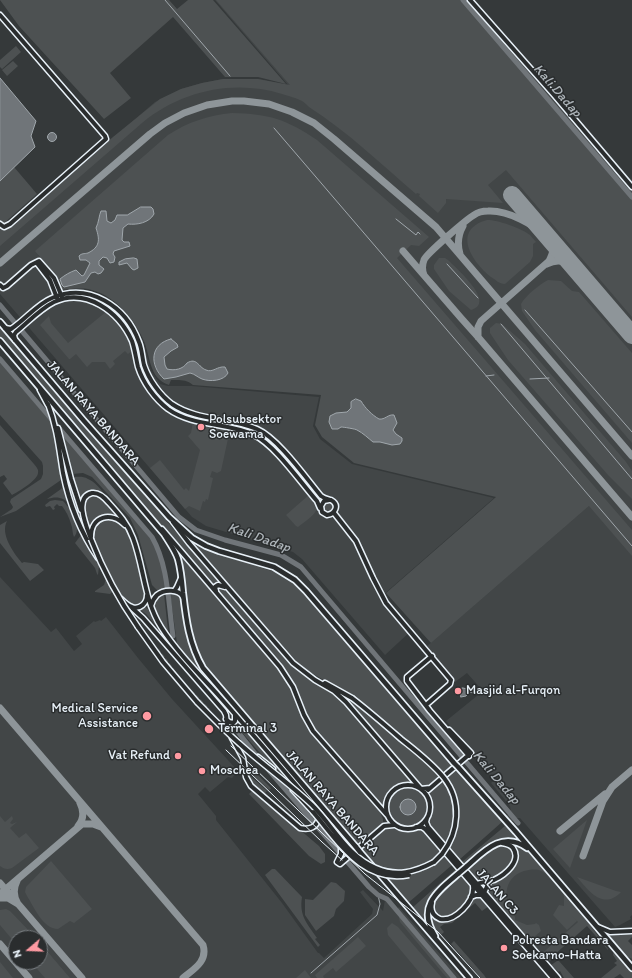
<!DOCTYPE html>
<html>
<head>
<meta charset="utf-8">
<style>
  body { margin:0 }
  #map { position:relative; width:632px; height:978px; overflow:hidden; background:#35393a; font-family:Itim,sans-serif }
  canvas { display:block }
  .north { position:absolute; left:8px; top:930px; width:40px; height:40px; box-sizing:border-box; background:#2a2d2e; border:1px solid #767b7f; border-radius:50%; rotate:251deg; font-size:11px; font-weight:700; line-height:16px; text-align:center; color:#e8f1f8 }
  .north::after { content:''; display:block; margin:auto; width:14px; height:18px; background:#ff9aa2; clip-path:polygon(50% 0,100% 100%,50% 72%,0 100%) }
</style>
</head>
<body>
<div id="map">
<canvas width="632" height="978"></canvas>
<div class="north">N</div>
</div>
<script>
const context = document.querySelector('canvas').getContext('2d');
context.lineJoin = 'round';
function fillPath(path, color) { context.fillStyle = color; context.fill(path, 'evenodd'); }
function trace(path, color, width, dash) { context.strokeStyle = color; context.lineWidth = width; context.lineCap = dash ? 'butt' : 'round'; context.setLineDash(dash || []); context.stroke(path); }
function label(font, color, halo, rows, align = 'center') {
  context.font = font + ' Itim,sans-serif'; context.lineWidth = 3; context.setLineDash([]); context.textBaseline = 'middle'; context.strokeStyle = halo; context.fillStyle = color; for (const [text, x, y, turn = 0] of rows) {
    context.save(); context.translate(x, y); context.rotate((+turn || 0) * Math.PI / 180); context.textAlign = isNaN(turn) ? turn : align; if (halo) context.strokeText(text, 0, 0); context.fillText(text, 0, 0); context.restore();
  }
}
fillPath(new Path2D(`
  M215 0H468L632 189V915L630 917 631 919 620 925 615 927 520 818H517L511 822 506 816 511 812 510 806 491 783 494 780 473 756 474 753 446 721 483 691 467 673 455 682 426 647 591 504 38 255 54 274 60 290H88L107 297 122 310 132 323 142 339 147 356 151 371 160 384 168 386H192L319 397 313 426 320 439 352 464 494 498 383 595 389 605 412 630 385 655 302 559 293 552 206 526 192 517 0 294V288L4 285 0 282V227L2 230H6L155 102 181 89 202 83 223 79H258L288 85Z
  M0 577 51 632 56 628 74 651 82 644 76 636 94 621 95 622 100 620 101 621 106 617 138 658 172 699 238 771 232 778 228 777 210 792 205 787 198 794 216 816V820L282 903 318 953H319L324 958 372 914 373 909 360 892 363 890 383 911 385 900 395 911 399 907 461 978H0ZM16 938H40V962H16Z
  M531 856 585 917 541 954 535 946 537 941 534 937 530 938 489 893Z`), '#424647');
fillPath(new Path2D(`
  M0 0H169L177 9 188 0H213L286 84 258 77H225L173 17 110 73 131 98 104 119 19 26Z
  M216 0H466L632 192V317L506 170 488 185 503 203 446 199V203L438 213 419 196 420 194 417 193 416 194C381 164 348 132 309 107 307 105 305 103 302 101 297 98 288 96 282 94 233 79 181 91 142 123L0 246V227L2 230H6L113 137 160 99 181 89 202 83 223 79H258L290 85Z
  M16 46 21 52 2 69 0 67V60Z
  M13 61 18 66 7 76 2 70Z
  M232 113C269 114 286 119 317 140L429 237 419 246 411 245 397 258 632 530V556L589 506 431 643 386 593 496 497 354 463 322 437 315 425 321 395 193 385C186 379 179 380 171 380L169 385C148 378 151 356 143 339 133 317 113 294 88 289 79 288 69 289 60 290L54 274 35 251 168 135C188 122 209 115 232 113Z
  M14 167 37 194 3 224 0 221V181Z
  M487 220C498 220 521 228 530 235 532 237 534 240 536 242L533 244V256L530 262 505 284C499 284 496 280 491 277 472 262 451 230 487 220Z
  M439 258H445L448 260C456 268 497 303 471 310L449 291 434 269V265Z
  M548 280 561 281 572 291 579 292 632 353V443L535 330 522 311 521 304C526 295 539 285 548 280Z
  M107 311C119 322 128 334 133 350L128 354 125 351 113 361 115 364 110 369 105 362H92L87 367 76 354 70 359H69L40 325 49 316 51 323 68 343Z
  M496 323 502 324 525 344 626 462 632 471V499L608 475 508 360 490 333V328Z
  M0 327 220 583H216L213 587 188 558 0 337Z
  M0 362 52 423 61 480 16 511 0 517 12 509 13 507 10 502 11 499 41 479 43 474V466L42 462 0 415Z
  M193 422 228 430 229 434 221 471 217 473 212 471 210 477 213 478 208 500 206 499 205 502 203 501 200 511 189 506 185 509 150 468 160 460 184 490 186 488 189 491 200 450 188 436 191 433Z
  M0 425 34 464C36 467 39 469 38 473 38 480 18 492 12 495L3 483 7 479 4 475 0 477Z
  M63 432 151 537C161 554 164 571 166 589L157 590 152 585 138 535 130 518 92 477 83 473 72 474Z
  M60 441 70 483 86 535C72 505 66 473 60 441Z
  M73 477C78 477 83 476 88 479 95 482 100 488 104 494 118 508 130 521 137 540L124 517 101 493C91 489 83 493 80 504Z
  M64 485 71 505C63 497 57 496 47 499L61 489Z
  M310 494 318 505C317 515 305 521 298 527L296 526 286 515Z
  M94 495 103 499 122 518C109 511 95 514 90 529 87 518 76 499 94 495Z
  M55 500 63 501C70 508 83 528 74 537 72 533 73 529 71 524 69 517 66 511 62 506H59L57 504 54 507 55 509 53 510 50 506 46 507 45 505 50 501Z
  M323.5 508a4.5 4.5 0 1 1 9 0a4.5 4.5 0 1 1-9 0Z
  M104 519C111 519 118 519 124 525 134 534 143 578 146 593 146 606 137 609 126 602 118 588 89 545 93 530 95 524 99 522 104 519Z
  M7 521C0 534 13 552 22 563L24 562 38 564 44 570 30 581 0 543V525Z
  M81 535 99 566 98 575 97 574 95 568 75 543Z
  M193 544 205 550 275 572 298 587 453 766 430 786 424 787 420 785 350 702 353 697 308 671 297 662Z
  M175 548 281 671C295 692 301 716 315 737L380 812 383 819V825L359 846 331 816 206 670 193 645Z
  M106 579 113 591 110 594 95 592V591L104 585Z
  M218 587H220L230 594 294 668 311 681 332 692 341 699 412 780 413 783C395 780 383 791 383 808L318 735 306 717 292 682 287 674 218 592 217 589Z
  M175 592 177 593 182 598C185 625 187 650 203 673H202L179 647 177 643 170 593Z
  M164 594 168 630V632C162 625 152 612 154 603 155 600 158 597 160 595Z
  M145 607 151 611 166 637 146 614 139 609Z
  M238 720 284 775H282L260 753 239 729 241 727 237 722Z
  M246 763 270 787 271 789 269 790 247 769Z
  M455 768 502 822 459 860 431 829 427 822 432 808 430 791Z
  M247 773 267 791 264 794 253 785Z
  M389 807a19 19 0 1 1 38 0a19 19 0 1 1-38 0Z
  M253 790 319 846 325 854V862L321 864 309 856 249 794Z
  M0 816 5 822 12 816 13 819 10 823 12 824 17 822 10 828 19 838 26 833 39 848 12 868C7 870 4 869 0 866Z
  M587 820 570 868 553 849Z
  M505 826 520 842C492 835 484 848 465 865L462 862Z
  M389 827 407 831 422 829 452 865 408 903 371 862 362 849 384 829Z
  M511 842 525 848 558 885C552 882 548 873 539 870 534 869 528 870 524 871 502 878 503 902 515 917V920L527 925 535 924 536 923 539 925 541 931 533 938H528L526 936 488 891 489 884 496 880 516 860Z
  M500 844 510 846 514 855C510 873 496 879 479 882L467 867 493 847Z
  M51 861 92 909 74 923 70 921 58 929C43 929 34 907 27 896L25 892 26 887Z
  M272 869H275L302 897C299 916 307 923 317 938L315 939 320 945 318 947 265 875Z
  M456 869 458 872 430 899V928L412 908Z
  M461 873C464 877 471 883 472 888 474 900 447 927 436 915 434 913 433 909 432 906L434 899Z
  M577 877 616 891 621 892C603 911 588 890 577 877Z
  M331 882 336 883 345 891 344 901 336 909 334 916 316 931 305 915V899L313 900Z
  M560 888C578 905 592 929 608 949V950L587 926 554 955 556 957 554 959 552 958 550 960 551 961 546 960 541 954 578 922 566 909 577 921 567 930 553 915 559 905 564 906V896Z
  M478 896 482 898 489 906 482 911 475 903 452 923 444 924 440 927 444 932 441 935C432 926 428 924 430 911L433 915 450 919 472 898Z
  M6 909 10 911 36 938H16V944L0 925V910Z
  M399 916 452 978H447L400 922 399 918Z
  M392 923 398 927 442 978H424L388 935 387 928Z
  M608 935H632V937L628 941 632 945V959L626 956Z
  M358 937 366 946 336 972 333 968 323 976 324 978H317L315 975Z
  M454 941 484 975 486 978H481L451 944Z
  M40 943 70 978H45L31 962H40Z
  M614 949 632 971V978H624L620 974 614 978H601L617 965 614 963 617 961 613 955Z
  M557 961H559L574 978H564L560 971 559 972 551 965Z
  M0 962 13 978H0Z
  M305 970 311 978H296Z`), '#4d5152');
const water = new Path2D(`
  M0 78 36 121 31 136 35 147 0 181Z
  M47.5 137a4.5 4.5 0 1 1 9 0a4.5 4.5 0 1 1-9 0Z
  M141 207H151L153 209 154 214C149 223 137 225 128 224L123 228 122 240 124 242H129L130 246 114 251 113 254 115 257 114 262 110 263 107 258 103 257 99 261V265L104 269 101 273 98 274 95 272 91 273 85 282 64 287 62 285 60 279C65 275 70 272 76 270L82 276 84 275 90 263 86 260H80L79 256C82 253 84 254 88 253 100 247 100 240 96 228 99 222 99 215 101 211H106L107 221 111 223 115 220 117 215H127Z
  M134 258 137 259 138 268 134 270 132 269 127 263 119 265V262L125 259Z
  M171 339 177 344 178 347 171 351 164 357 165 365 167 369C175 371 183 369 187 363 197 357 198 367 206 370 213 373 217 366 225 367L228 373C224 381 210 382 202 379 197 377 195 374 190 373L176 377 164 379C149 365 150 344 171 339Z
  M356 399 361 401C365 408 372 415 379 419 385 420 388 414 394 415L397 423 393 430 396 434 402 438V441L400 444 392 445 380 442H373C368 438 363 433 357 430 356 429 343 427 341 427L338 429H332L329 422 330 416 336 413 347 412 351 408V402Z
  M462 688H463L479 692 478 694 469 692 466 696 461 697Z
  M400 807a8 8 0 1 1 16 0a8 8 0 1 1-16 0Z`);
fillPath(water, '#707579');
trace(water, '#a0a7ac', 1);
trace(new Path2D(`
  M165 0 230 76
  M274 128 632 546
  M396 219 416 235 418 232 420 234
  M447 264 478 298
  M525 310 632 432
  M501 324 632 479
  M486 376 494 375
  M530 379 549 378
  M311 973 377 915 380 904 378 895`), '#a0a7ac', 1);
trace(new Path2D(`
  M463 0 632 197
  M0 305 179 517 196 530 225 540 281 555 301 567 518 823
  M0 359 152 537C169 567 168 603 173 636
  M238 732 260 760
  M267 768 369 887 378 895 387 899 454 978`), '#707579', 5);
trace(new Path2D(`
  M403 251 461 318 478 337 632 517
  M460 254C457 244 458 235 463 226
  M0 263 150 134 165 123 184 113 207 105 232 101H244L269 104 292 112 314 123 334 139 436 227 632 456
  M547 264C556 259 565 260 574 267
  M424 275C422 270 422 265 424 260 426 254 467 219 474 215 478 212 483 211 488 211 509 210 534 225 549 238
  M478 337V327L481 321 549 261C553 253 555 247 550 239
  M0 708 203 945C208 961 194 969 183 978
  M78 826C84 819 84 811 80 803
  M560 831 605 794
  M583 856 603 801 612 787 632 770
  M0 883 82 978
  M0 894 82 824H93L101 827
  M0 898H8L18 904C13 896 13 889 17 881
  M0 944 29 978`), '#8e9599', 7);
trace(new Path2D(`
  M512 195 632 335`), '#8e9599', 18);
trace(new Path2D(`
  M157 650 173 671
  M191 692 208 710`), '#505556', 4, [4, 2]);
const secondary = new Path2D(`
  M470 0 554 95 632 187
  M0 15 105 136 106 139 10 224 4 227 0 224
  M37 263 50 280 57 298
  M0 285 3 288 7 286 31 265 39 261 54 278 62 297
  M5 328 11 329C25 320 37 304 52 298 89 282 126 306 139 342 142 349 142 357 144 365 149 380 160 395 172 404 197 421 230 417 257 429 278 438 306 478 321 496 325 499 328 499 331 500 340 505 335 514 327 515L322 512 321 506 324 501 329 500
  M15 340 14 335 16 332C28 322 40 309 54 302 86 287 119 312 132 341 135 350 136 359 138 367 143 383 155 399 168 409 193 427 227 422 254 435 275 445 301 483 317 501L320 508
  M40 390 48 405
  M48 404C57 427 59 449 63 473 69 503 81 533 98 558
  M58 428 71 479 81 510
  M334 513 356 541 373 578 386 603 451 680 450 684 426 705
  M173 522 189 543 293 663 315 680 334 691 346 702 421 789 430 788
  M162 529 280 667 293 687 304 715 313 731 387 815
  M91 537C91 516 111 511 125 525
  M91 539C87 528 73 497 92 493 99 492 105 498 109 503 119 514 128 524 133 538 144 567 144 600 161 627 177 652 199 674 219 696 250 731 280 766 310 801
  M175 590 177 587 181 578
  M216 591 215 587 218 585 225 587
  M121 599C124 602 128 606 132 607 140 610 147 603 147 595
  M151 606C152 602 154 598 157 595 164 589 179 589 183 597
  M132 608 143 618 224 711 226 715 227 725
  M138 627 163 662 197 702
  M432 656 407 677V681L430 711 469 756
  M325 683 352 698
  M226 719 229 722 233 723 235 721V715
  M232 738 243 758 246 777 251 786 300 828C309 830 317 828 319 817
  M258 757 273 769
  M386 807a22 22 0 1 1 44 0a22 22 0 1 1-44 0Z
  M293 790 313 812
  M428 790 471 753 449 730
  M427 818 426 822 428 827 558 978
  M416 827H422L425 829 553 978
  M341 844V854L337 862 340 864 384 826 394 825
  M434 862 442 854
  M471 897 476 895H482L484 893 489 882
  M432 903C430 911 433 916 440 919 455 922 475 901 473 886 478 882 488 882 494 880 505 875 522 861 513 848 510 844 506 844 502 843
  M598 927 610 932 632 931`);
const primary = new Path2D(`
  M0 322 84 421 169 517 192 538 206 546 219 551 274 567 295 580 306 591 454 763
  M0 341 164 534C169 542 175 550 178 559 181 570 182 581 183 593 186 619 189 644 203 668L356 847
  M458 767 516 832 632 968
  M360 852 372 866
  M466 867C483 852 502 830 527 848
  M377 871 469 978
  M435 936C416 906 438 891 459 873`);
trace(secondary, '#e8f1f8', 7);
trace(primary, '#e8f1f8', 8);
trace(secondary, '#2a2d2e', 4);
trace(primary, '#2a2d2e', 4.5);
trace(new Path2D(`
  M231 746 365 874 438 932 480 978
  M226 750 322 842 342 860`), '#e8f1f8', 1);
const secondaryBridge = new Path2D(`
  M91 539C103 570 119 600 138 627
  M352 698C369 711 385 725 401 739 416 751 432 763 444 778 462 801 459 832 442 854
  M197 702C211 716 225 731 240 744 263 765 289 783 312 805 333 826 348 857 376 868 397 877 415 872 434 862
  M313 812C339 842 363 884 409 875`);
const primaryBridge = new Path2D(`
  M454 763 458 767
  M356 847 360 852
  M459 873 466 867`);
trace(secondaryBridge, '#e8f1f8', 7, []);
trace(primaryBridge, '#e8f1f8', 8, []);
trace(secondaryBridge, '#2a2d2e', 4);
trace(primaryBridge, '#2a2d2e', 4.5);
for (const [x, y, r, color] of [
  [201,427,4,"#ff9aa2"],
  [458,691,4,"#ff9aa2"],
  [147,716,5,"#ff9aa2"],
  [209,729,5,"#ff9aa2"],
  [178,756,4,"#ff9aa2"],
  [202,771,4,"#ff9aa2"],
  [504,948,4,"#ff9aa2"]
]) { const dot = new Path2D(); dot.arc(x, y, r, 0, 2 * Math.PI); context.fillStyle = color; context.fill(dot); trace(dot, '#2a2d2e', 1.5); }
label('13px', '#e8f1f8', '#2a2d2e', [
  ["JALAN RAYA BANDARA",93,413,49],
  ["JALAN RAYA BANDARA",332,803,49],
  ["JALAN C3",497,892,49]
]);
label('13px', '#e8f1f8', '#2a2d2e', [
  ["Polsubsektor",209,420],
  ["Soewarna",209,435],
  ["Masjid al-Furqon",466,691],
  ["Medical Service",138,709,"right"],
  ["Assistance",138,724,"right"],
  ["Terminal 3",218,729],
  ["Vat Refund",170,756,"right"],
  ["Moschea",210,771],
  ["Polresta Bandara",512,941],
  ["Soekarno-Hatta",512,956]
], 'left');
label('italic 14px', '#acb3b8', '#2a2d2e', [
  ["Kali Dadap",557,91,49],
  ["Kali Dadap",259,538,19],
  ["Kali Dadap",496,778,50]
]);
</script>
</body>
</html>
